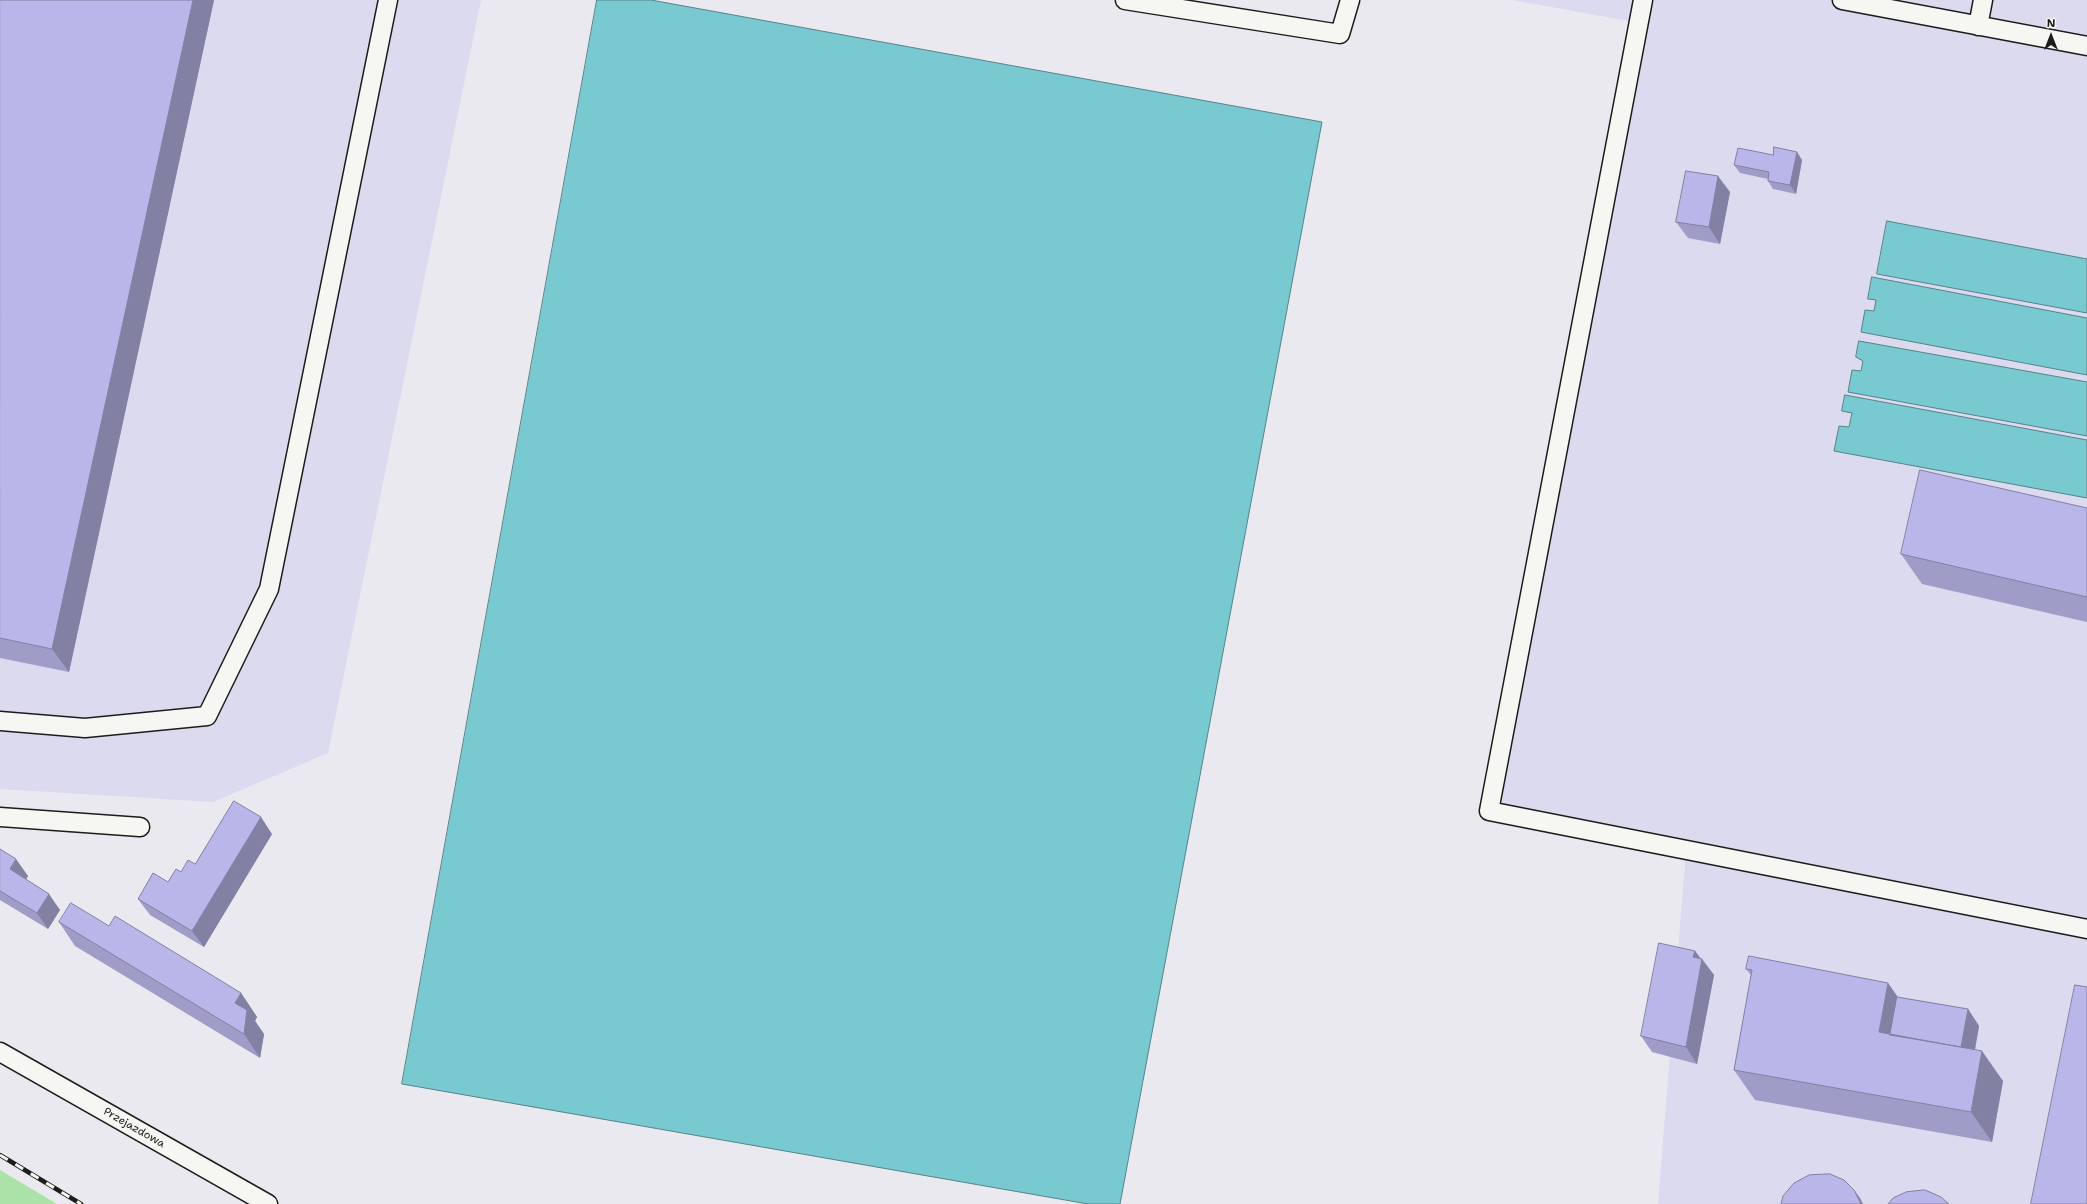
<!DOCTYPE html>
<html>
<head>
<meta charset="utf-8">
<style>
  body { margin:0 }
  #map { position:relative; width:2087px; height:1204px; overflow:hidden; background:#eae9f0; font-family:"Shantell Sans",sans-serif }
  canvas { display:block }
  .north { position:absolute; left:2031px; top:16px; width:40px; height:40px; -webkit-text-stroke:3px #f6f6f2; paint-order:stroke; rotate:0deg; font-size:11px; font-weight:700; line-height:16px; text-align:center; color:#1c1c1c }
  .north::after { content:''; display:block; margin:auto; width:14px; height:18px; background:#1c1c1c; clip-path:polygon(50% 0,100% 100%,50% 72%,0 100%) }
</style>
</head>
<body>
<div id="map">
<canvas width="2087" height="1204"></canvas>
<div class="north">N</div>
</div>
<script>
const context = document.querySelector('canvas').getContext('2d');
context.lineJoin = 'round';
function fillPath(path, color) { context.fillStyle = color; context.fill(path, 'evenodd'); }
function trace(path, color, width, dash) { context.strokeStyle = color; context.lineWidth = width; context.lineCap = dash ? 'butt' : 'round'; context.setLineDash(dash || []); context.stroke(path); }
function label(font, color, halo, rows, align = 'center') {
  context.font = font + ' "Shantell Sans",sans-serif'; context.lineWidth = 4; context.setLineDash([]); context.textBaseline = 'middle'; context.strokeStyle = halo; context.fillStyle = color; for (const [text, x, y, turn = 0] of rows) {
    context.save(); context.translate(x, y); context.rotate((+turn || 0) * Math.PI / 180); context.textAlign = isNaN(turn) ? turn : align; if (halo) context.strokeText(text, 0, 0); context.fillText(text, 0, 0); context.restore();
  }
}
fillPath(new Path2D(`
  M0 0H481L328 753 213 802 0 789Z
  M1512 0H2087V1204H1658L1686 850 1489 811 1640 23Z`), '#dbdaee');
fillPath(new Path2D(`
  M0 1170 57 1204H0Z`), '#aae2a7');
const water = new Path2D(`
  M597 0H651L1322 122 1120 1204H1088L402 1084Z
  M1887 221 2087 259V313L1877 274Z
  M1872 277 2087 318V375L1861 332 1865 310 1874 311 1876 300 1868 299Z
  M1859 341 2087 382V436L1848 392 1852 370 1861 371 1863 361 1856 357Z
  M1845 395 2087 440V498L1834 451 1839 426 1849 427 1852 413 1842 411Z`);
fillPath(water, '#79cad0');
trace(water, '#548488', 1);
const service = new Path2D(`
  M1125 0 1340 34 1350 0
  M1643 0 1489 811 2087 929
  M1842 0 2087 46
  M1978 26 1983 0
  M0 721 85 728 207 716 269 589 388 0
  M0 817 140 827
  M0 1052 268 1204`);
trace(service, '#1c1c1c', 21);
trace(service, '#f6f6f2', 18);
const rail = new Path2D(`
  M0 1155 81 1204`);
trace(rail, '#1c1c1c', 4.5);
trace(rail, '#f6f6f2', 3, [9]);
fillPath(new Path2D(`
  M0 0H214L69 672 0 658Z
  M1773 155 1802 160 1796 194 1773 189 1768 181V179L1740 173 1734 165Z
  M1730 192 1720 244 1688 238 1676 222Z
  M2087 508V622L1922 584 1901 554Z
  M272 834 204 947 150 915 138 899 168 882 181 872 195 864Z
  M0 849 28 876 26 879 60 910 48 929 0 900Z
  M59 922 241 993 257 1017 255 1021 264 1034 260 1058 75 946Z
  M1695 951 1714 975 1697 1064 1652 1052 1641 1036Z
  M1746 969 1888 983 1897 997 1968 1009 1979 1026 1975 1050 2003 1081 1992 1142 1755 1100 1734 1070 1751 975Z`), '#9f9dc8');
fillPath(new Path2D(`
  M193 0H214L69 672 52 649Z
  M1797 152 1802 160 1796 194 1790 185Z
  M1718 176 1730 192 1720 244 1709 227Z
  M261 817 272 834 204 947 192 931Z
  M16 859 28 876 22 886 10 869Z
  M49 894 60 910 48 929 37 913Z
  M1695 951 1702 961V959L1714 975 1697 1064 1686 1047 1693 957Z
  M1888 983 1909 1013 1902 1049 1879 1032Z
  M241 993 257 1017 255 1021 264 1034 260 1058 244 1034 235 1003Z
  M1968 1009 1979 1026 1970 1076 1959 1059Z
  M1982 1051 2003 1081 1992 1142 1971 1112Z
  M1854 1190 1860 1198 1863 1204H1861Z`), '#8280a3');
const building = new Path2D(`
  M0 0H193L52 649 0 638Z
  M1774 147 1797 152 1790 185 1768 181 1769 172 1734 165 1738 148 1773 155Z
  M1686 171 1718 176 1709 227 1676 222Z
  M1920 470 2087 508V597L1901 554Z
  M234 801 261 817 192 931 138 899 153 873 168 882 176 869 181 872 188 860 195 864Z
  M0 849 16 859 10 869 49 894 37 913 0 891Z
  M71 903 109 926 115 916 241 993 235 1003 247 1010 244 1034 59 922Z
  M1659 943 1695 951 1693 957 1702 959 1686 1047 1641 1036Z
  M1749 956 1888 983 1879 1032 1982 1051 1971 1112 1734 1070 1752 970 1746 969Z
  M2075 985 2087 987V1204H2031Z
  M1897 997 1968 1009 1961 1047 1890 1035Z
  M1830 1174 1844 1180 1854 1190 1861 1204H1781L1783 1196 1794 1183 1809 1175Z
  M1925 1190 1941 1197 1949 1204H1888L1893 1198 1906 1192Z`);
fillPath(building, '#b9b7e9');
trace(building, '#8280a3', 1);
label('11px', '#1c1c1c', '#f6f6f2', [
  ["Przejazdowa",134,1128,30]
]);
</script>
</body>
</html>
